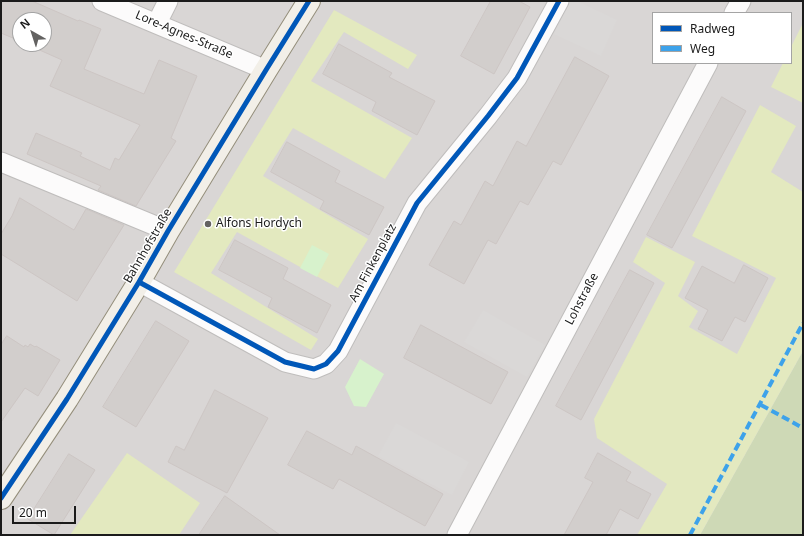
<!DOCTYPE html>
<html>
<head>
<meta charset="utf-8">
<style>
  body { margin:0 }
  #map { position:relative; width:804px; height:536px; overflow:hidden; background:#eae6e3; font-family:"Noto Sans",sans-serif }
  canvas { display:block }
  .frame { position:absolute; inset:0; border:2px solid #1b1b1b; pointer-events:none }
  .legend { position:absolute; left:652px; top:12px; width:140px; height:52px; box-sizing:border-box; background:#fff; border:1px solid #a4a4a4; margin:0; padding:5px 7px; list-style:none; font-size:12px; color:#1b1b1b }
  .legend li { display:flex; align-items:center; gap:8px; height:20px }
  .legend b { width:20px; border:1px solid #a4a4a4 }
  .north { position:absolute; left:12px; top:12px; width:40px; height:40px; box-sizing:border-box; background:#fff; border:1px solid #a4a4a4; border-radius:50%; rotate:321deg; font-size:11px; font-weight:700; line-height:16px; text-align:center; color:#1b1b1b }
  .north::after { content:''; display:block; margin:auto; width:14px; height:18px; background:#636261; clip-path:polygon(50% 0,100% 100%,50% 72%,0 100%) }
  .scale { position:absolute; left:12px; top:506px; width:64px; height:18px; box-sizing:border-box; border:2px solid #1b1b1b; border-top:0; padding-left:5px; font-size:12px; line-height:14px; white-space:nowrap; color:#1b1b1b; -webkit-text-stroke:3px #fff; paint-order:stroke }
</style>
</head>
<body>
<div id="map">
<canvas width="804" height="536"></canvas>
<div class="frame"></div>
<ul class="legend">
<li><b style="height:5px;background:#0057b8"></b>Radweg</li>
<li><b style="height:5px;background:#3da2ea"></b>Weg</li>
</ul>
<div class="north">N</div>
<div class="scale">20 m</div>
</div>
<script>
const context = document.querySelector('canvas').getContext('2d');
context.lineJoin = 'round';
function fillPath(path, color) { context.fillStyle = color; context.fill(path, 'evenodd'); }
function trace(path, color, width, dash) { context.strokeStyle = color; context.lineWidth = width; context.lineCap = dash ? 'butt' : 'round'; context.setLineDash(dash || []); context.stroke(path); }
function label(font, color, halo, rows, align = 'center') {
  context.font = font + ' "Noto Sans",sans-serif'; context.lineWidth = 3; context.setLineDash([]); context.textBaseline = 'middle'; context.strokeStyle = halo; context.fillStyle = color; for (const [text, x, y, turn = 0] of rows) {
    context.save(); context.translate(x, y); context.rotate((+turn || 0) * Math.PI / 180); context.textAlign = isNaN(turn) ? turn : align; if (halo) context.strokeText(text, 0, 0); context.fillText(text, 0, 0); context.restore();
  }
}
fillPath(new Path2D(`
  M1 1H803V291L666 535H1ZM653 13H791V63H653ZM20 20H44V44H20Z`), '#d9d6d5');
fillPath(new Path2D(`
  M334 10 417 55 408 69 344 32 311 81 412 138 385 179 293 128 263 176 368 239 338 288 237 232 211 273 318 339 311 350 174 272Z
  M803 23V103L771 87 783 63H791V47Z
  M760 105 796 126 771 172 803 192V351L700 535H637L667 484 597 438 594 419 665 283 633 262 646 237 695 262 678 296 698 311 689 327 737 354 776 278 692 236Z
  M127 453 200 503 179 535H70Z`), '#e3e9bf');
fillPath(new Path2D(`
  M803 351V535H700Z`), '#ced9b6');
fillPath(new Path2D(`
  M312 245 329 254 317 277 300 268Z
  M360 359 384 374 366 407 354 406 345 387Z`), '#d7f2cc');
fillPath(new Path2D(`
  M570 1H577L617 20 601 56 554 34Z
  M483 310 545 345 527 377 464 342Z
  M396 423 469 462 452 495 378 456Z`), '#dad8d7');
const building = new Path2D(`
  M1 1H32L78 21 79 20 101 29 84 69 144 94 159 60 197 76 171 138 176 141 136 206 98 190 101 186 27 154 36 133 82 153 80 156 110 170 115 158 119 160 140 125 50 86 62 60 26 44H44V20H20V41L1 33Z
  M491 1H519L530 7 494 74 461 56Z
  M339 44 392 73 389 77 435 101 417 135 372 111 376 102 323 74Z
  M575 57 609 76 561 165 553 161 528 205 520 201 496 244 488 240 464 284 429 265 454 221 461 225 485 181 493 186 517 141 526 146Z
  M722 97 746 111 672 248 647 235Z
  M287 142 340 171 335 182 384 207 369 235 320 209 324 201 271 172Z
  M20 198 74 230 86 209 124 225 77 301 1 254V234L12 216Z
  M235 240 288 268 283 279 331 305 317 333 268 307 272 298 219 270Z
  M744 265 768 278 745 322 735 317 722 341 698 329 708 310 685 298 702 266 734 283Z
  M630 270 654 283 581 420 556 406Z
  M156 321 189 341 136 427 103 407Z
  M421 325 508 372 491 404 404 358Z
  M7 336 24 347 25 345 28 347 30 344 35 347 36 346 60 360 38 396 25 388 1 422V345Z
  M215 390 268 418 227 493 168 462 176 446 184 450Z
  M307 431 352 455 356 446 443 494 425 526 339 479 333 489 288 465Z
  M598 453 631 472 626 481 651 494 638 519 620 509 606 535H564L593 482 585 478Z
  M69 454 95 470 54 535 28 519Z
  M225 496 280 535H199Z`);
fillPath(building, '#d2cecc');
trace(building, '#cdc6c4', 1);
const street = new Path2D(`
  M102 1 266 70
  M734 13 741 1
  M157 23 168 1
  M1 162 168 231
  M139 282 285 362 314 369 326 364 338 351 417 203 488 116 517 78 559 1
  M457 535 708 63`);
const secondary = new Path2D(`
  M1 498 67 399 139 282 168 231 266 70 309 1`);
trace(street, '#bfbdbc', 21);
trace(secondary, '#948e7b', 24);
trace(street, '#fcfbfb', 19);
trace(secondary, '#f2efe8', 22);
trace(new Path2D(`
  M761 405 803 428
  M690 535 803 323`), '#3da2ea', 4, [8, 4]);
trace(new Path2D(`
  M139 282 285 362 314 369 326 364 338 351 417 203 488 116 517 78 559 1
  M1 498 67 399 139 282 168 231 266 70 309 1`), '#0057b8', 5);
for (const [x, y, r, color] of [
  [208,224,4,"#636261"]
]) { const dot = new Path2D(); dot.arc(x, y, r, 0, 2 * Math.PI); context.fillStyle = color; context.fill(dot); trace(dot, '#fff', 1.5); }
label('12px', '#1b1b1b', '#fff', [
  ["Lore-Agnes-Straße",184,35,23],
  ["Bahnhofstraße",148,246,-60],
  ["Am Finkenplatz",373,263,-62],
  ["Lohstraße",582,299,-62]
]);
label('12px', '#1b1b1b', '#fff', [
  ["Alfons Hordych",216,224]
], 'left');
</script>
</body>
</html>
